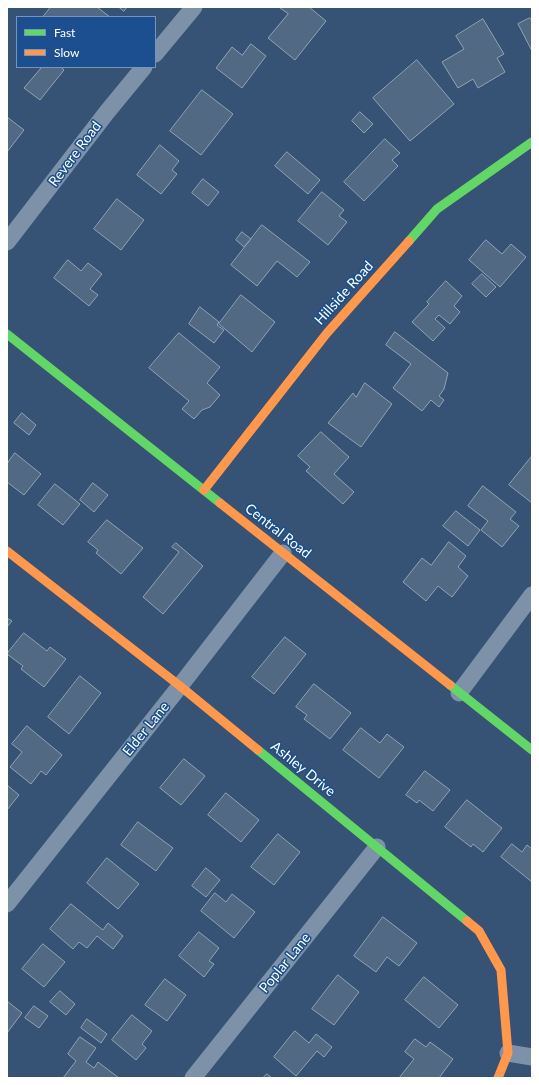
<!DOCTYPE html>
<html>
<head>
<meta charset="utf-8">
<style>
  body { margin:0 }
  #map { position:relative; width:539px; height:1085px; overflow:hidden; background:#365274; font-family:Lato,sans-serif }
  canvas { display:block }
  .frame { position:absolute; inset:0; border:8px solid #fff; pointer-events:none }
  .legend { position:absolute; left:16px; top:16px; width:140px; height:52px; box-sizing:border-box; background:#1b4f8f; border:1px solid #7695bc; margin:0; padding:5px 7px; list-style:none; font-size:12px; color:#fff }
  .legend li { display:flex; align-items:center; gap:8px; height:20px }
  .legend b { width:20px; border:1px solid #7695bc }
</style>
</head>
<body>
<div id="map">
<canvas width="539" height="1085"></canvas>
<div class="frame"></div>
<ul class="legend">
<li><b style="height:5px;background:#63d668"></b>Fast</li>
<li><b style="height:5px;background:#ff974d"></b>Slow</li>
</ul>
</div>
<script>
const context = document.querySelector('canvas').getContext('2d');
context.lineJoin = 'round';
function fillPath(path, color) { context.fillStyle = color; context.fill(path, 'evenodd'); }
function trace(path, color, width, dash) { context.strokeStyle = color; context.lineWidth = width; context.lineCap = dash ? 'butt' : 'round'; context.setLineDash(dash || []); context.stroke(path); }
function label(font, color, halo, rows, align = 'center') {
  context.font = font + ' Lato,sans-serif'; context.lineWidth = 3; context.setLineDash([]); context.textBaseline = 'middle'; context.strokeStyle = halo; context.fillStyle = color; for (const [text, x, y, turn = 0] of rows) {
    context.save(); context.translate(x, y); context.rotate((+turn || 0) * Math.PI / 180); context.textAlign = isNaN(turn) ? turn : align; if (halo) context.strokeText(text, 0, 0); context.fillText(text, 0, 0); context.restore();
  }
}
const building = new Path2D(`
  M51 7H97L110 17H43Z
  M119 7H127L124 11Z
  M279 7H309L326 21 295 60 268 38 288 14Z
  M530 18 532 21V51L518 24Z
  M483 19 504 54 497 58 505 72 478 88 473 79 458 88 442 62 464 49 456 36Z
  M251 44 266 56 242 88 216 68 232 47 242 55Z
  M417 60 454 104 410 141 373 98Z
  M40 67H61L64 70 40 100 24 88 41 68Z
  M202 90 233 114 201 155 170 131Z
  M360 112 373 124 364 133 352 121Z
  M7 117 24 130 7 152Z
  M385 139 400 153 392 160 398 166 364 201 344 182Z
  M160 145 179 161 172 170 177 174 161 194 137 175Z
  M287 152 320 180 308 194 275 166Z
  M203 179 219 192 208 206 192 193Z
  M322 192 344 210 339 216 347 222 328 245 298 221Z
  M117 199 144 220 121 250 94 229Z
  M262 225 310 262 297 277 277 261 257 286 231 265Z
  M242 232 251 239 244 247 236 240Z
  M486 240 502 254 511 244 526 257 500 287 469 260Z
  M68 260 81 271 88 263 102 274 90 289 98 295 89 306 54 278Z
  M482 274 496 287 486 297 472 284Z
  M446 281 462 296 454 306 460 312 450 324 439 315 435 319 445 328 433 341 412 322 429 304 427 302Z
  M241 295 275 322 252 352 219 324Z
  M200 307 219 322 217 325 224 330 214 343 189 324Z
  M395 332 448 373 444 389 439 396 444 400 439 407 431 400 422 411 393 388 411 364 386 345Z
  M179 333 220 367 207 383 220 395 210 407 202 410 194 419 182 409 189 401 149 368Z
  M365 383 392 404 361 447 328 423 353 393 356 397Z
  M22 413 36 425 29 435 14 423Z
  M321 432 349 457 334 474 354 492 343 504 306 471 310 467 298 456Z
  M15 453 41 474 24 495 7 482V464Z
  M532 456V503L509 485Z
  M93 483 108 495 94 512 80 500Z
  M55 484 80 504 63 525 38 505Z
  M483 486 516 512 510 519 519 526 502 547 481 530 488 521 468 506Z
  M456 511 480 530 468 546 443 526Z
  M107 520 143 548 121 574 96 553 98 550 88 542Z
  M449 542 466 556 458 567 468 576 452 597 438 586 426 601 403 582 422 558 431 565Z
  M176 543 203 566 163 614 143 597 179 552 172 547Z
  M7 618 12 621 7 627Z
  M24 633 47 651 50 647 66 659 44 687 21 669 23 666 7 654Z
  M285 637 306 654 274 694 252 677Z
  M80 676 101 693 69 734 48 717Z
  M314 684 351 713 330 739 304 719 307 715 296 707Z
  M27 726 62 755 46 775 41 771 31 784 10 767 22 752 12 744Z
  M361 728 380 743 387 734 404 747 379 778 343 750Z
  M184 759 205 776 181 805 160 788Z
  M425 771 450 790 433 811 419 800 417 803 406 795Z
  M7 785 19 795 7 810Z
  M226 793 259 820 241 842 208 815Z
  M467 800 502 828 483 852 473 844 471 847 445 827Z
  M138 822 173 848 156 871 121 845Z
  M278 834 300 852 274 885 251 867Z
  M512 844 522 852 527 845 532 849V882L501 857Z
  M107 858 139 884 118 909 87 883Z
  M206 868 220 880 206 897 192 886Z
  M215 893 226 902 232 894 255 912 234 938 201 911Z
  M71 904 103 930 108 923 123 936 113 949 97 936 87 948 79 942 73 949 50 929Z
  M383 917 417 943 399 966 387 957 376 972 354 956Z
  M199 932 219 948 209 961 214 964 204 977 179 956Z
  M43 944 65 962 44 987 22 969Z
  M338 975 359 992 334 1025 312 1009Z
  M424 977 458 1005 439 1028 405 1000Z
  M165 979 186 995 167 1021 145 1005Z
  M60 991 75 1004 66 1015 50 1002Z
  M7 1001 22 1013 7 1033Z
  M34 1006 48 1016 39 1028 25 1018Z
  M132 1015 152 1031 142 1044 146 1048 136 1060 112 1040Z
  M87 1019 107 1034 101 1043 81 1028Z
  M295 1031 309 1043 316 1034 332 1047 324 1057 317 1051 296 1076 274 1057Z
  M80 1037 96 1048 86 1062 94 1068 98 1062 119 1078H63L76 1061 68 1054Z
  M415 1039 426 1047 430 1042 453 1059 439 1078H399L414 1059 405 1052Z
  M267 1074 272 1078H263Z`);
fillPath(building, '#526984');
trace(building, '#92a2b6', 1);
trace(new Path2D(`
  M155 54 194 7
  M7 242 107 112 144 67
  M459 693 532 595
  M7 904 180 686 283 553
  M508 1053 532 1057
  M193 1078 377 847`), '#7d92a8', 17);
trace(new Path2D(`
  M409 241 437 209 532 142
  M7 334 220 503
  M450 685 532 750
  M258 750 467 921`), '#63d668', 9);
trace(new Path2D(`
  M204 490 327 333 409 241
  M220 503 450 685
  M7 551 180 686 258 750
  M467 921 479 931 501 970 508 1053 498 1078`), '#ff974d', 9);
label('14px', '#fff', '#1b4f8f', [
  ["Revere Road",75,154,-53],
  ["Hillside Road",344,293,-48],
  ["Central Road",278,531,38],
  ["Elder Lane",146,729,-51],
  ["Ashley Drive",303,769,39],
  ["Poplar Lane",285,963,-51]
]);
</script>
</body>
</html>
